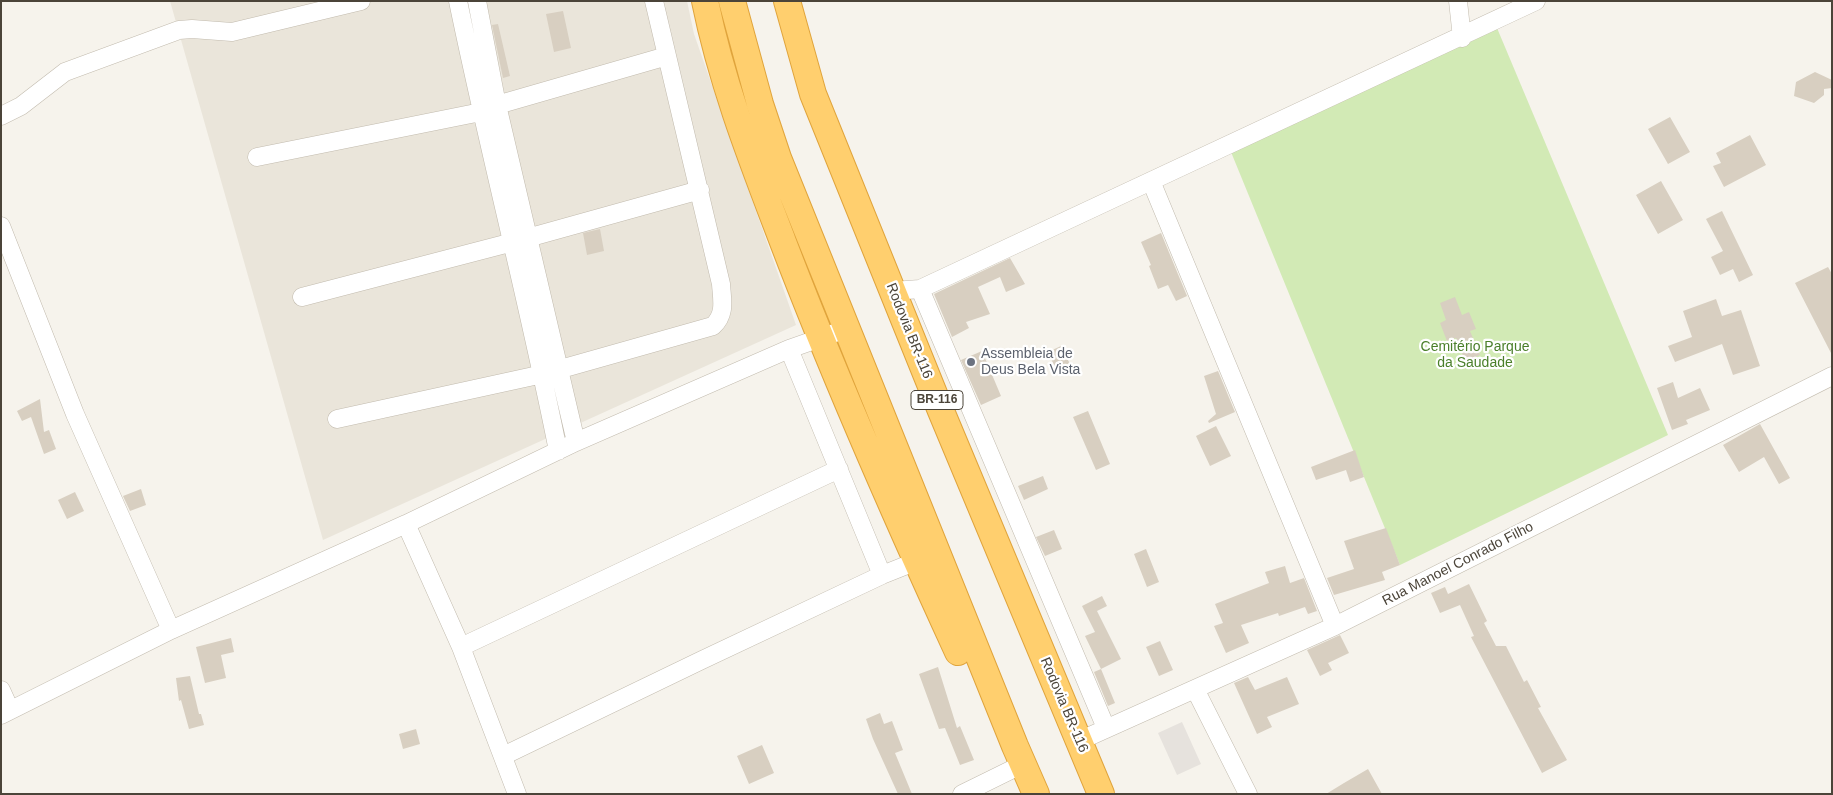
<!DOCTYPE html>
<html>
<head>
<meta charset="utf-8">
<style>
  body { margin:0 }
  #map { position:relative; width:1833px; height:795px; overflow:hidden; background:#f6f3ec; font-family:Helvetica,sans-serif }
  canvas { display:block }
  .frame { position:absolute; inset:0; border:2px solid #4b4439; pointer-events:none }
</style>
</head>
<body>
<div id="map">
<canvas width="1833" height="795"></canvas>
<div class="frame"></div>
</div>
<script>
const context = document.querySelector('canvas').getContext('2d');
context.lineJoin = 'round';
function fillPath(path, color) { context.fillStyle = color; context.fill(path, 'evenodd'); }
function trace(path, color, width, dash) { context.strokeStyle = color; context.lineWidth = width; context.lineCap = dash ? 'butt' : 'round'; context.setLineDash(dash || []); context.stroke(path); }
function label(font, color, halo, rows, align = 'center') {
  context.font = font + ' Helvetica,sans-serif'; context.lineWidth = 4.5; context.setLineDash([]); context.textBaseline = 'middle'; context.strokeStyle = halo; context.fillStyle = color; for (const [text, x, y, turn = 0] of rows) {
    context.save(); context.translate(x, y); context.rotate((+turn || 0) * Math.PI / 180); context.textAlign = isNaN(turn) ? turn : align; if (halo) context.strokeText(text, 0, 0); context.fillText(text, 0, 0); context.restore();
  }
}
fillPath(new Path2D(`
  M170 1H687L694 34 796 325 323 540Z`), '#eae5da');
fillPath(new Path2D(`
  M1182 722 1201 764 1177 775 1158 733Z`), '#e6e2dd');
fillPath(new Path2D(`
  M1497 28 1668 435 1400 565 1231 152Z`), '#d2eab5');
fillPath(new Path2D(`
  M563 11 571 48 554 52 546 14Z
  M498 24 510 76 503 78 492 25Z
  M1815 72 1832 80V88L1824 89V95L1814 103 1794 96 1796 82Z
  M1670 117 1690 152 1668 164 1648 129Z
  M1750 135 1766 165 1724 187 1713 166 1721 163 1716 153Z
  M1661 181 1683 220 1658 234 1636 195Z
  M1722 211 1753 275 1739 282 1733 269 1720 275 1711 257 1723 251 1706 219Z
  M600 229 604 251 587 255 583 233Z
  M1161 233 1187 296 1176 301 1168 285 1158 289 1149 266 1151 265 1141 242Z
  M1010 258 1025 284 1006 292 1000 277 978 287 990 314 966 322 969 328 952 337 934 294Z
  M1828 267 1832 274V355L1795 283Z
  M1455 297 1462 315 1469 312 1476 329 1470 331 1480 355 1465 361 1456 338 1447 341 1440 323 1446 320 1440 303Z
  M1716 299 1722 316 1741 310 1760 366 1733 375 1722 344 1675 362 1668 346 1692 337 1683 311Z
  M1061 346 1072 368 1058 374 1048 352Z
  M982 351 1001 396 981 405 961 360Z
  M1218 371 1235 412 1209 423 1208 421 1216 414 1204 376Z
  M1673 382 1678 398 1700 388 1710 410 1686 420 1688 424 1672 430 1657 388Z
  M40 399 44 432 49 430 56 449 44 454 31 417 22 421 17 411Z
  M1088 411 1110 464 1096 470 1073 417Z
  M1760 424 1790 478 1779 484 1764 457 1739 472 1723 445Z
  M1216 426 1231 456 1210 466 1196 436Z
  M1355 450 1364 477 1350 482 1346 470 1316 480 1311 467Z
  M1043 476 1048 489 1024 500 1018 486Z
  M141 489 146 505 130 511 123 496Z
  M75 492 84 511 67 519 58 500Z
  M1386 528 1400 565 1382 572 1385 580 1334 595 1327 578 1354 569 1344 541Z
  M1054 530 1062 549 1045 556 1036 537Z
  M1146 549 1159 582 1147 587 1134 554Z
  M1285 566 1290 583 1304 578 1317 611 1308 614 1305 607 1279 616 1278 613 1241 625 1249 643 1226 653 1214 626 1223 623 1215 604 1269 583 1265 572Z
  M1469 584 1487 621 1484 623 1496 646H1506L1524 682 1527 680 1541 707 1538 708 1567 760 1542 773 1471 637 1474 636 1460 605 1440 613 1431 593 1445 587 1448 594Z
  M1102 596 1107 606 1097 611 1121 659 1101 669 1085 636 1095 632 1082 606Z
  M1340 635 1349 653 1328 663 1332 670 1320 676 1307 650Z
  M231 638 234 652 221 655 226 678 205 683 196 647Z
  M1160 641 1173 670 1159 676 1146 647Z
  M938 667 957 728 960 726 974 760 960 765 945 728 939 729 919 674Z
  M1101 669 1115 703 1108 706 1094 672Z
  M190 676 199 714H201L204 725 189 729 181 700 179 701 176 678Z
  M1248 677 1255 690 1287 677 1299 704 1267 717 1272 727 1257 734 1234 683Z
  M880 713 884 724 892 721 903 750 895 753 912 794H898L873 739 866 719Z
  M416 729 420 744 403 749 399 734Z
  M762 745 774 773 749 784 737 756Z
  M1368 769 1382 794H1326L1344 783Z`), '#d8cfc1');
const minor = new Path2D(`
  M458 1C489 152 528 300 558 451
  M477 1 497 105 576 442
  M1458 1 1462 38
  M1 116 21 106 65 72 179 30 192 29 232 32 361 1
  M257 157 481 112 497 105 667 56
  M1151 181 1335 626
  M1 226 75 414 171 630
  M920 289 1106 728
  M893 291 920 289 1536 1
  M302 297 513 242 700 190
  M789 349 882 575
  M337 419 543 374 713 326C726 314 722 300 721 284L654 1
  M406 524 461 647 517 794
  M461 647 839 469
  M1195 689 1248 794
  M1 690 10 710
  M1 715 171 630 406 524 576 442 789 349 846 329
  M1079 741 1335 626 1832 376
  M503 756 702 660 882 575 917 561
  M962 794 1023 764`);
const highway = new Path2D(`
  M705 1C722 85 753 163 783 242 836 381 896 517 958 652
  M732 1 760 104 778 158 1015 746 1036 794
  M787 1 813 94 941 411 1101 794`);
trace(minor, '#c2bbae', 19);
trace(highway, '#e0a43c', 28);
trace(minor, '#fff', 18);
trace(highway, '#ffcf6e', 26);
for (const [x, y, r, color] of [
  [971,362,5,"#6b7280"]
]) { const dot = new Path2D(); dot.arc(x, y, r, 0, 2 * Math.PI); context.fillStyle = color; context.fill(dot); trace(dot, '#fff', 2); }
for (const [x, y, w] of [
  [937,400,52]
]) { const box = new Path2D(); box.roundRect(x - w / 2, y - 9.5, w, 19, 4); context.fillStyle = '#fff'; context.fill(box); trace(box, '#4b4439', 1); }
label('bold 12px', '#4b4439', null, [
  ["BR-116",937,400]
]);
label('14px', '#4b4439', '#fff', [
  ["Rodovia BR-116",909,331,68],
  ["Rua Manoel Conrado Filho",1458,564,-27],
  ["Rodovia BR-116",1064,705,67]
]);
label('14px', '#4a7f2a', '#fff', [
  ["Cemitério Parque",1475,347],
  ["da Saudade",1475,363]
]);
label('14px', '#5b616d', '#fff', [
  ["Assembleia de",981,354],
  ["Deus Bela Vista",981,370]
], 'left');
</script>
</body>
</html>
